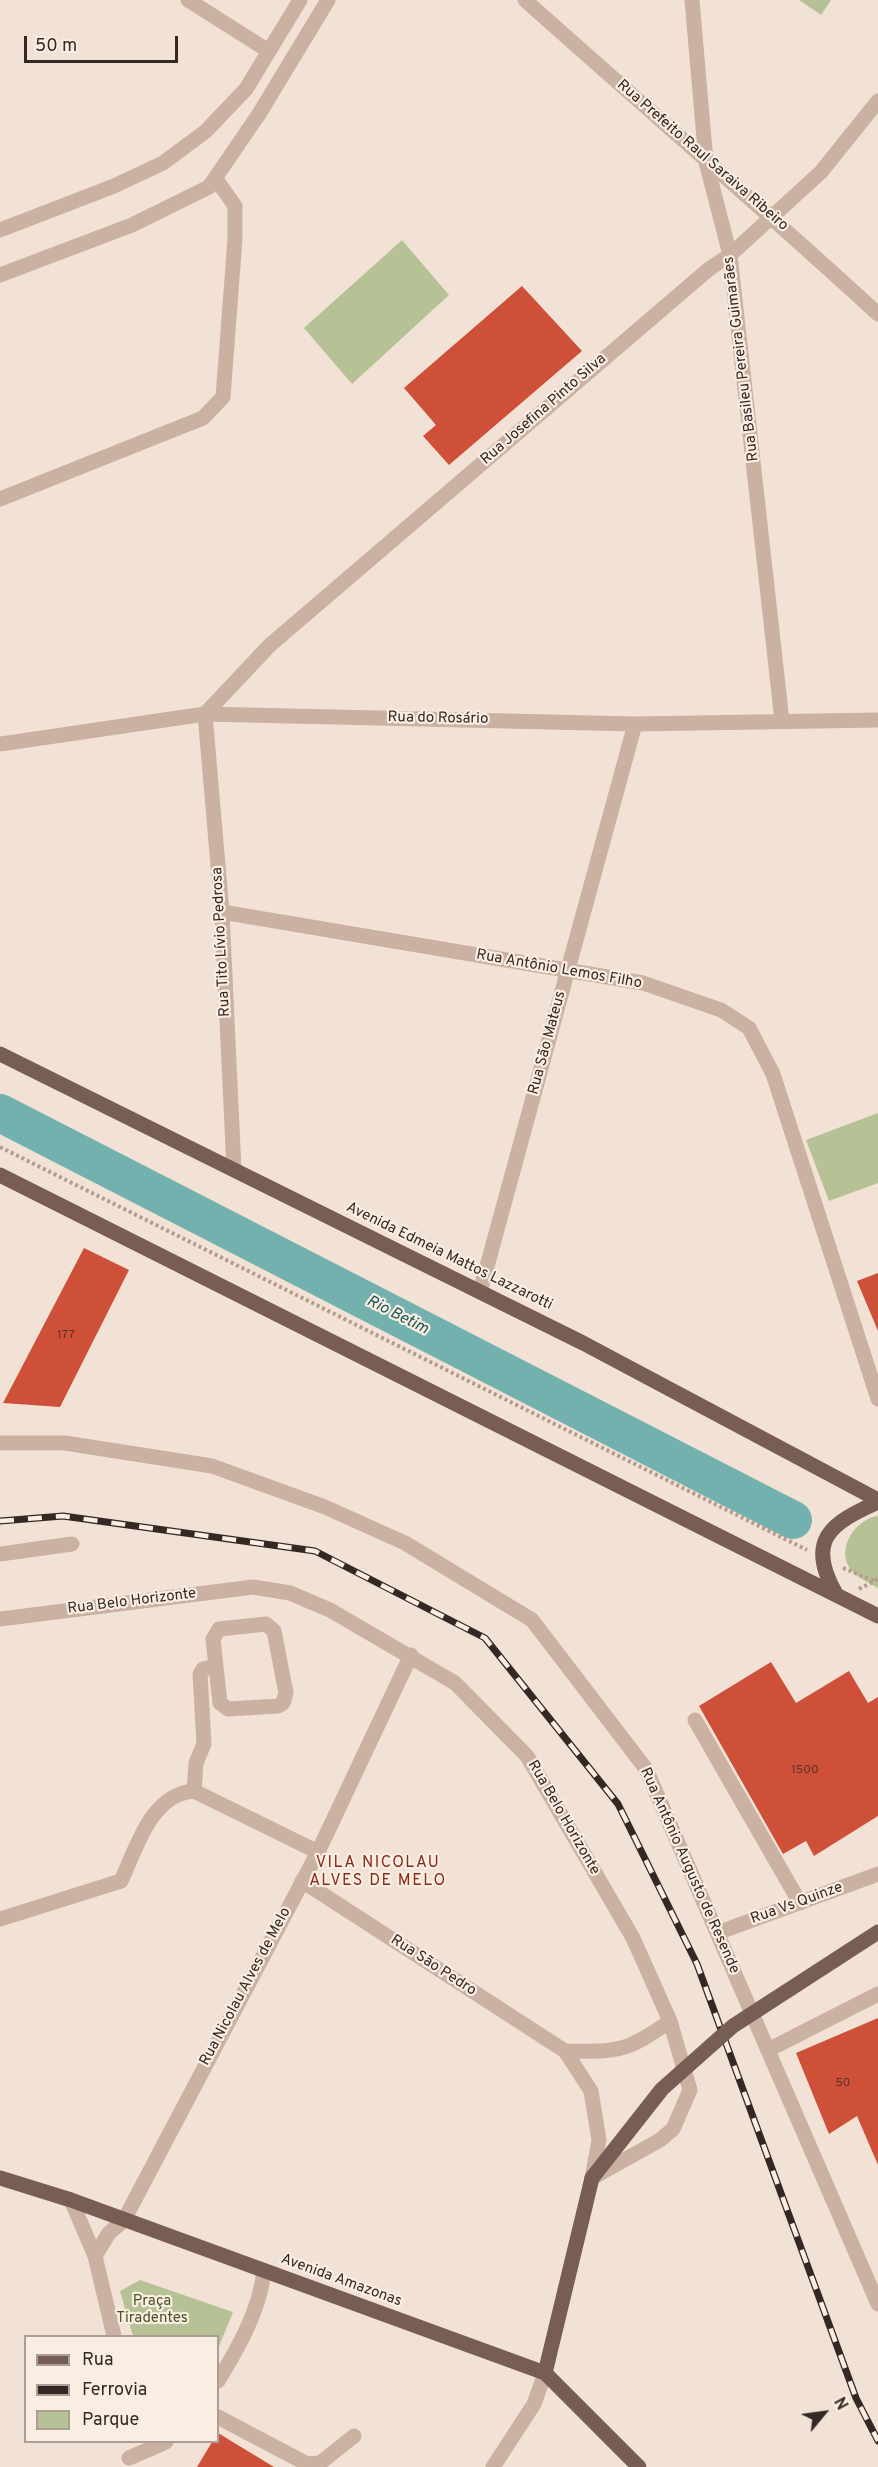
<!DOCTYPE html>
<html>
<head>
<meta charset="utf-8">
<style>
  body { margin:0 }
  #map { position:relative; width:878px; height:2467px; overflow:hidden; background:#f2e2d5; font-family:Overpass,sans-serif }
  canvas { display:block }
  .legend { position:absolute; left:24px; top:2335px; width:195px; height:108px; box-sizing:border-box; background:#faede2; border:2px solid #ab9e96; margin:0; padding:8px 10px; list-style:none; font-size:18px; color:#342824 }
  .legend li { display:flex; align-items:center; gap:12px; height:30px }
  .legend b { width:30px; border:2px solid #ab9e96 }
  .north { position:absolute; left:794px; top:2383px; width:60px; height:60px; -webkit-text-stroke:4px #faede2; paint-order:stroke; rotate:61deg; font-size:16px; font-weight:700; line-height:24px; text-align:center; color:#342824 }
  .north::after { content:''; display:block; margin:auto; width:21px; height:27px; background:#342824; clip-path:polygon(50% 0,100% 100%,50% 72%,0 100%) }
  .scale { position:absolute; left:24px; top:36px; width:154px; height:27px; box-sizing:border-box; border:3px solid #342824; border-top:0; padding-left:8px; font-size:18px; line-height:21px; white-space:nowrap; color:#342824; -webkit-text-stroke:4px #faede2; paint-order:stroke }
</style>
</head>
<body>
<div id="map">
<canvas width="878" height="2467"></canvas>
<ul class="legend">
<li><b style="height:8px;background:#775d54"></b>Rua</li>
<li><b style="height:8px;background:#342824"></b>Ferrovia</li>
<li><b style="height:16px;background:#b6c295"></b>Parque</li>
</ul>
<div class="north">N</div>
<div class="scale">50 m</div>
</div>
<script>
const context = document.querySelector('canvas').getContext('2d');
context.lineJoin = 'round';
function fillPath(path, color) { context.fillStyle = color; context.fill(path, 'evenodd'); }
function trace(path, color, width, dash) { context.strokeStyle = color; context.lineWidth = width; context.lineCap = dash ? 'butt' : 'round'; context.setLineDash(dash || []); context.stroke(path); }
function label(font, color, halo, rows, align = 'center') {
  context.font = font + ' Overpass,sans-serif'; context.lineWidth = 4.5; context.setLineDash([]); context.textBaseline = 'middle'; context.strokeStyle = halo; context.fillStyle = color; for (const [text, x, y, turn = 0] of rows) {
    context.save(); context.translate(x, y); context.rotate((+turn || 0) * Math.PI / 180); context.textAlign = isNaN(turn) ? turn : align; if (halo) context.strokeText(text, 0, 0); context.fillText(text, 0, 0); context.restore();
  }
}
fillPath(new Path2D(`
  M799 0H831L821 15Z
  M402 240 449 295 352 384 304 328Z
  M878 1113V1183L829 1201 806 1140Z
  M878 1516V1588C871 1584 860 1579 854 1573 833 1553 854 1519 878 1516Z
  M140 2280 233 2312 218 2349V2336H133L120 2291Z`), '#b6c295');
trace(new Path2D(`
  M0 1113 793 1520`), '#73b1ae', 38);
fillPath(new Path2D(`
  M522 286 582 351 449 465 423 436 436 425 404 388Z
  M84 1248 129 1270 60 1407 3 1403Z
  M878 1273V1331L857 1281Z
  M771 1662 796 1703 849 1671 868 1703 878 1697V1816L814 1856 806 1841 783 1854 699 1706Z
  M878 2018V2165L857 2116 829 2134 796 2053Z
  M218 2433 274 2467H197L212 2442H218Z`), '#ce5038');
trace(new Path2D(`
  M0 1147 807 1550
  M843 1568 875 1581
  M859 1589 878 1579`), '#b69a8b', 4, [3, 3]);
trace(new Path2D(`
  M188 0 267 50
  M525 0C642 105 762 207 878 314
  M692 0 706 162 730 255 782 721
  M0 230 114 186 163 163 206 131 246 89 300 0
  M0 275 132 225 209 187 259 114 328 0
  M0 499 203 418 223 397 235 239V206L216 179
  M0 744 205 714 635 724 878 720
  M222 912 643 983 721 1010 749 1028 773 1074 878 1399
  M234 1170 222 912 205 714 270 645 709 269 730 255 821 172 878 101
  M480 1292 635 724
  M0 1443H65L212 1466 325 1507 405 1543 532 1620 646 1769 878 2304
  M0 1554 72 1544
  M0 1619 253 1587 290 1593 330 1610 455 1683 527 1756 633 1938 670 2021 690 2090 673 2129 660 2140 592 2178
  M266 1624 274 1631 286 1693 283 1703 278 1706 228 1709 220 1703 213 1639 219 1629Z
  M695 1720 800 1903
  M194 1791 196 1763 204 1744 200 1674 203 1669 215 1666
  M302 1881 565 2051 591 2091 599 2140 592 2178
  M0 1919 121 1881C137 1847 151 1794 194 1791L318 1852
  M717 1933 878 1874
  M768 2050 878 1994
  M565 2051C617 2052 627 2052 670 2021
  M71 2200 95 2256 114 2336
  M95 2256 109 2233 124 2220 318 1852 411 1655
  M218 2381C238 2348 259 2312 264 2272
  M218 2417 307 2464 320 2463 354 2436
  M129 2458 166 2442
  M493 2467 534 2404 545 2373`), '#cab1a1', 15);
trace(new Path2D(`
  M0 1054 583 1343 878 1500
  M0 1175 878 1616
  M836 1594C805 1540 831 1523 878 1502
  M0 2178 71 2200 545 2373 639 2467
  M545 2373 592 2178`), '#775d54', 15);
const rail = new Path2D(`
  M0 1521 63 1516 315 1551 485 1638 618 1804 697 1964 856 2398 878 2441`);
trace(rail, '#342824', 7);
trace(rail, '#faede2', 4.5, [14]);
trace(new Path2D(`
  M592 2178 662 2089 733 2026 878 1932`), '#775d54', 15);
label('12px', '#5a3229', null, [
  ["177",66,1336],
  ["1500",805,1771],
  ["50",843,2084]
]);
label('15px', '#342824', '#faede2', [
  ["Rua Prefeito Raul Saraiva Ribeiro",702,156,41],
  ["Rua Basileu Pereira Guimarães",742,359,-97],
  ["Rua Josefina Pinto Silva",544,410,-41],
  ["Rua do Rosário",438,719,1],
  ["Rua Tito Lívio Pedrosa",222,942,-93],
  ["Rua Antônio Lemos Filho",559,970,10],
  ["Rua São Mateus",548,1043,-75],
  ["Avenida Edmeia Mattos Lazzarotti",449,1257,26],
  ["Rua Belo Horizonte",132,1602,-7],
  ["Rua Belo Horizonte",563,1818,60],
  ["Rua Antônio Augusto de Resende",689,1871,66],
  ["Rua Vs Quinze",797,1904,-20],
  ["Rua São Pedro",433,1966,33],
  ["Rua Nicolau Alves de Melo",246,1987,-62],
  ["Avenida Amazonas",341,2281,20]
]);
label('15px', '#475427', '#faede2', [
  ["Praça",152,2302],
  ["Tiradentes",152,2319]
]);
label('italic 16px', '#185857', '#faede2', [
  ["Rio Betim",397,1316,27]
]);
context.letterSpacing = '1.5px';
label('16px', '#882a19', '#faede2', [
  ["VILA NICOLAU",378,1864],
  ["ALVES DE MELO",378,1882]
]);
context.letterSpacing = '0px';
</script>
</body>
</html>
